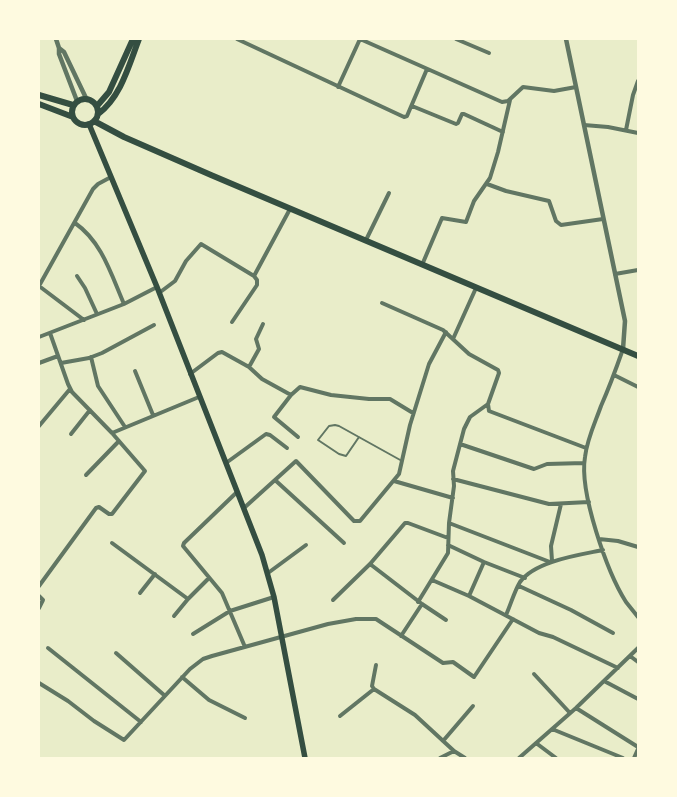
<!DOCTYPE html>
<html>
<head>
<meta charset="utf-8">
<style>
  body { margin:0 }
  #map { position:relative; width:677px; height:797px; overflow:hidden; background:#e9edc9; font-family:"Roboto Serif",serif }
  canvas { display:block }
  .frame { position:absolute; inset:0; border:40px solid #fefae0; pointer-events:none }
</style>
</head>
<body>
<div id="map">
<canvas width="677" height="797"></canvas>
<div class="frame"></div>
</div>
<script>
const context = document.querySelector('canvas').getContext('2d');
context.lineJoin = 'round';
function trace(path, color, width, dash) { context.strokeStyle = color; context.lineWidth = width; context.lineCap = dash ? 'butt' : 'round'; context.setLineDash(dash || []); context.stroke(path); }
trace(new Path2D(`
  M359 437 346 456 339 454 318 440 329 426 335 425 339 426 402 461`), '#617663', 2);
trace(new Path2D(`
  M237 39 404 117 407 116 427 69
  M360 39 502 102 508 101 523 87 554 91 576 87
  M456 39 489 53
  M338 87 360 39
  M412 106 456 124 458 123 462 114H464L503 132
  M584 125 608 127 638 133
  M626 130 633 95 638 81
  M487 184 506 191 549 201 556 221 561 225 603 219
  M75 223C102 242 111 274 124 304
  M366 240 389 193
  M422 265 442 218 466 222 474 201 490 178 498 152 510 100
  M615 274 638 270
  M77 276 85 288 97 314
  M254 276 290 209
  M39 286 93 189 98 184 111 177
  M39 286 84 320
  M159 293 175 281 186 261 201 244 254 276 257 280V285L232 322
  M382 303 443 330 469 354 498 370 499 373 488 404 489 411 586 448
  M39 337 124 304 157 287
  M453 339 476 288
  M623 349C616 369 609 388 601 406 595 423 587 439 585 457 579 492 607 572 626 602 630 607 634 612 638 617
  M91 357 98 386 125 427
  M39 363 58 356
  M61 363 89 358 102 353 154 325
  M249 367 259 349 256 339 263 324
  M135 371 153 415
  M190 374 218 353 222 352 249 367 262 379 291 395
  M614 375 638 387
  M39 426 70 389
  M112 433 199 397
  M71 434 90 410
  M298 437 274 417 291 395 300 387 331 395 369 399H390L413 413
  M460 444 534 469 547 464 584 463
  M226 463 266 434 270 435 287 448
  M86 475 119 441
  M453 479 549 504 589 502
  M275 480 344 543
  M394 481 453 498
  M237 492 184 543 183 546 222 593 245 647
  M244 508 296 461 354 521H360L399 474 410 425 429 364 446 332
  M449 523 550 562
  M599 539 618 541 638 547
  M112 543 188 599
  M448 545 484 562 525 578
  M552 561 551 546 561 504
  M370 564 422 604 446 620
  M268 573 306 545
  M432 580 469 596 539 633 553 637 618 668
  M39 586 96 508 99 507 109 514H112L145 471 112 433 72 392 68 384 50 333
  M519 586 571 610 613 633
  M140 593 155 574
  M39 596 43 600 39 608
  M469 596 484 562
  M333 600 370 564 405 523H408L448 538
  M418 602 448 553 449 523 454 486 453 471 464 429 470 417 488 404
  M506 615C511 604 514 592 520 582 535 561 579 555 603 550
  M174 616 188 599 209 578
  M193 634 230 611 274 597
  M401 636 422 604
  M48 648 141 722
  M116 653 164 695
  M630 656 638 662
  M376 665 372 686 374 689 415 715 454 751 465 758
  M534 674 570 713
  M182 677 209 700 245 718
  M604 681 638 699
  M39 683 68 701 94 721 124 740 190 669 203 659 212 656 328 624 356 619H376L443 663 453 662 474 677 513 619
  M576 708 638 747
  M340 716 374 689
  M552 729 623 758
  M443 741 473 706
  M536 743 556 758
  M440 758 454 751
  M519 758 576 708 638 648
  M634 758 638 749`), '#617663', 4);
trace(new Path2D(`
  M56 39 59 48V54L77 101
  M566 39 625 321 623 349
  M59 48 64 52 86 98`), '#617663', 4.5);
trace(new Path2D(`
  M89 124 157 287 262 555 274 597 305 758`), '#344e41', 5.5);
trace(new Path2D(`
  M39 95 73 105
  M72 112a13 13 0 1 1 26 0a13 13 0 1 1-26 0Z
  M39 104 73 117
  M97 106 109 92 133 39
  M98 114C121 97 129 65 139 39
  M94 121 124 137 211 175 638 356`), '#344e41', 6);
</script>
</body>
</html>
